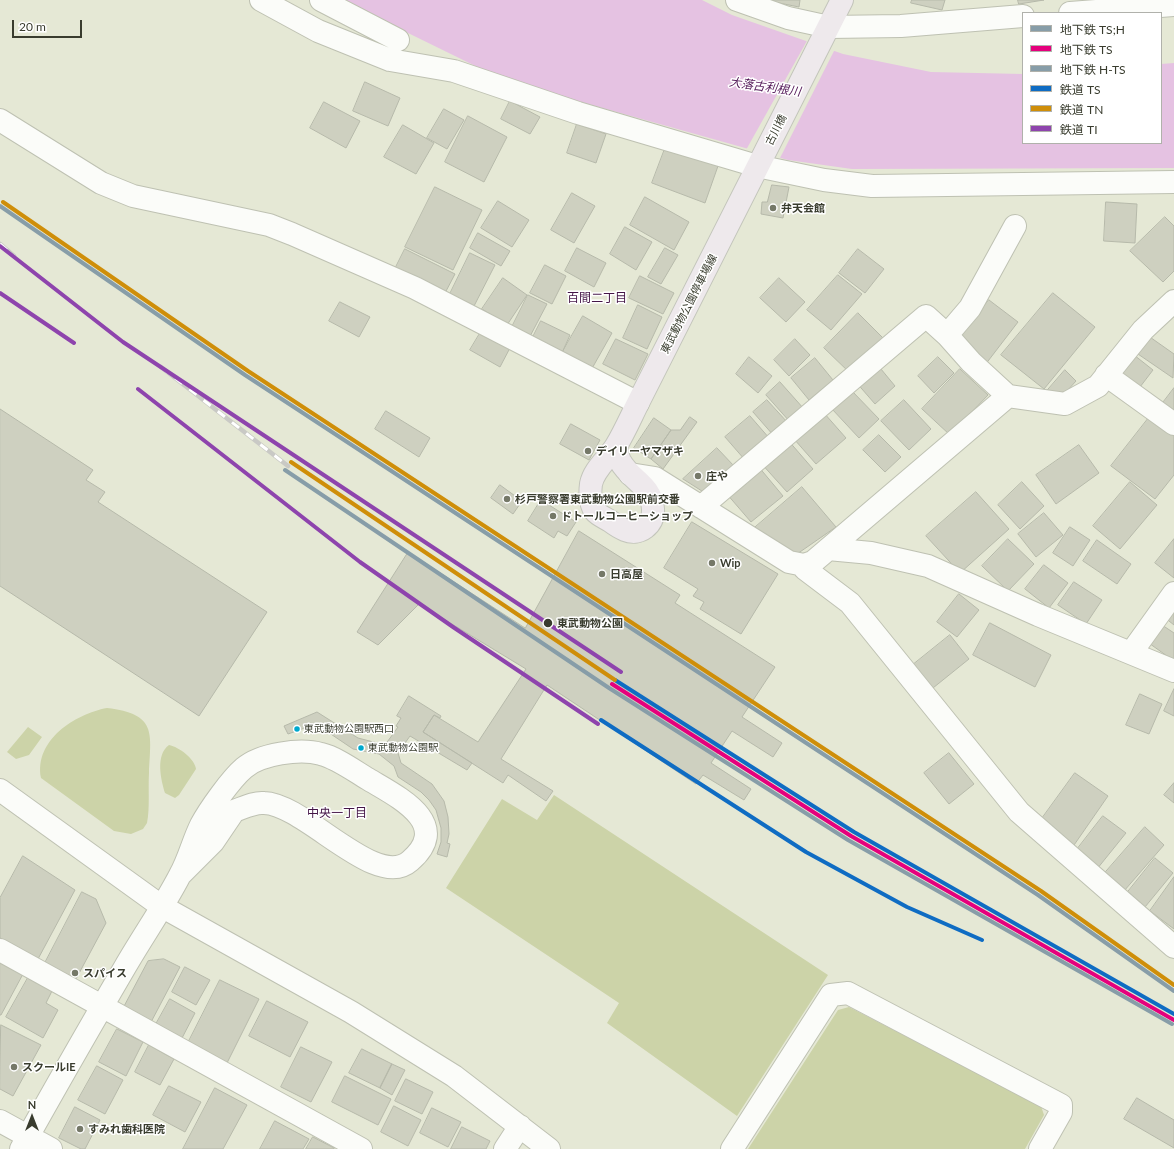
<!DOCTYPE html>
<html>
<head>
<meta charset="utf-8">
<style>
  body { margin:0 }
  #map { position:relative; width:1174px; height:1149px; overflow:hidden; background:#e5e8d5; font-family:Lato,"Noto Sans JP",sans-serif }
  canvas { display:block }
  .legend { position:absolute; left:1022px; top:12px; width:140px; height:132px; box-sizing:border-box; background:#fff; border:1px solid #b0b1ab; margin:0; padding:5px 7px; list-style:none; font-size:12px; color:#393c2e }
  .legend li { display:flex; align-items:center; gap:8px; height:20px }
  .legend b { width:20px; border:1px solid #b0b1ab }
  .north { position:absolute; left:12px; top:1097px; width:40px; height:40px; -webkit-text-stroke:3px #fff; paint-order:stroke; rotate:0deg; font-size:11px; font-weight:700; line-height:16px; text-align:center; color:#393c2e }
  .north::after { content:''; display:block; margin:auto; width:14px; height:18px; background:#393c2e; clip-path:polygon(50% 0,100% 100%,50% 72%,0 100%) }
  .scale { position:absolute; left:12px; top:20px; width:70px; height:18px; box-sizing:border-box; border:2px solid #393c2e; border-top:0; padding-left:5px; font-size:12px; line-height:14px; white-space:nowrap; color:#393c2e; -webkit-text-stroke:3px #fff; paint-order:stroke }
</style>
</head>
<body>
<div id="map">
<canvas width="1174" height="1149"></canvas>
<ul class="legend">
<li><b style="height:5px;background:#879da8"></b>地下鉄 TS;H</li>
<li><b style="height:5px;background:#e5007d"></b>地下鉄 TS</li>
<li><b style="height:5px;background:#879da8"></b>地下鉄 H-TS</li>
<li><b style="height:5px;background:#0f6cc3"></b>鉄道 TS</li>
<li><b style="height:5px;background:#cf8e09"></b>鉄道 TN</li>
<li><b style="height:5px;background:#8e44ad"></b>鉄道 TI</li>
</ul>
<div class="north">N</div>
<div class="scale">20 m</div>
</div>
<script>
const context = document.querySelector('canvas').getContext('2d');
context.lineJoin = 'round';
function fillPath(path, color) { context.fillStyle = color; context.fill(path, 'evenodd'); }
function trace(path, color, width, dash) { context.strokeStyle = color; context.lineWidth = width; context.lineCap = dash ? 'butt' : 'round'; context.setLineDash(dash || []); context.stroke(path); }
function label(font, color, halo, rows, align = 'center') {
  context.font = font + ' Lato,"Noto Sans JP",sans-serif'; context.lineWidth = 3; context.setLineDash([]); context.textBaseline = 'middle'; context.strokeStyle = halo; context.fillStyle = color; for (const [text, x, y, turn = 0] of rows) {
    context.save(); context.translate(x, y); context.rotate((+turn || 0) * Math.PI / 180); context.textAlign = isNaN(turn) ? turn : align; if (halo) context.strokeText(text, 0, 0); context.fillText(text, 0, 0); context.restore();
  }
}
fillPath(new Path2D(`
  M107 708C157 714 151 732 149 773 148 790 150 807 147 823L143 829 131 834 114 831 41 778C34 740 75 714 107 708Z
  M28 727 42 737 29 755 16 759 7 752Z
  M169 745C179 747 195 759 196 769L179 795 175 798 165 793C161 780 155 755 169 745Z
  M554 795 828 975 737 1116 607 1023 619 1003 446 888 502 799 537 820Z
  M849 1007 1041 1106 1044 1115 1025 1149H748L838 1010Z`), '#ccd3a8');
fillPath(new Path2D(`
  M346 0H702L732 15 843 54 931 72 1023 74V143H1161V64L1174 63V168L852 169 788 160 506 81 359 9Z`), '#e5c2e2');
fillPath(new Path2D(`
  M808 39 835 49 779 160 746 150Z`), '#e5e8d5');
const building = new Path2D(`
  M774 0H800L799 7 774 2Z
  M912 0H945L942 10 911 3Z
  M1018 0H1044L1019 4Z
  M365 82 400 98 388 126 353 111Z
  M510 101 540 117 530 134 501 119Z
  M324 102 360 121 346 148 310 128Z
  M444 109 464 120 447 149 427 138Z
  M468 116 507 137 484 182 445 162Z
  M577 124 606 134 596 163 567 153Z
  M403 125 434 143 416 174 384 157Z
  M666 146 718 166 705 203 652 183Z
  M772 185 789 187 783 218 761 214 762 202H767Z
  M435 187 482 210 453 270 405 247Z
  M572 193 595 206 574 243 551 230Z
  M645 197 689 222 674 250 630 225Z
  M498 201 529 220 512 247 481 228Z
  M1106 202 1137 204 1135 243 1104 241Z
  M1165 217 1174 226V271L1163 282 1130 251Z
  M625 227 652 242 636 270 610 254Z
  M478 233 510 251 501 266 470 248Z
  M577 248 606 263 594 287 565 271Z
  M665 248 678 255 661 284 648 277Z
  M405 249 455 274 444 295 394 271Z
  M858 249 884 269 865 293 839 273Z
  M470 253 495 265 472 310 448 298Z
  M545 265 566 276 552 304 530 293Z
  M838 275 862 294 831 330 807 310Z
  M640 276 674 293 663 314 629 298Z
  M503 278 527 295 507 325 482 309Z
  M779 278 805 302 786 322 760 298Z
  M1053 293 1095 327 1044 389 1001 355Z
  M528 295 547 304 527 342 509 333Z
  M989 300 1018 322 985 365 956 343Z
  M340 302 370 317 359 337 329 321Z
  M638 305 662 317 647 349 623 338Z
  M858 313 884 339 851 374 824 348Z
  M583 316 612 333 590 372 561 355Z
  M541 321 570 335 561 355 531 341Z
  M482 330 511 346 500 367 470 350Z
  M1147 335 1174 354 1173 378 1135 352Z
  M616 339 648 354 635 380 603 364Z
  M795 339 810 355 789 376 774 360Z
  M1134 355 1153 370 1140 387 1120 372Z
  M749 357 772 376 758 393 736 374Z
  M938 357 954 373 934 393 918 376Z
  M815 358 833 380 809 400 791 378Z
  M876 363 895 386 875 404 855 381Z
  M960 369 988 395 950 435 922 409Z
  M1065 370 1076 381 1057 402 1046 392Z
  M780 382 804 409 790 422 766 395Z
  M1174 388V413L1162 404Z
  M852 391 879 419 859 438 832 409Z
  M767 400 788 423 774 436 753 412Z
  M904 400 931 429 909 450 881 421Z
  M0 409 93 470 86 480 105 492 98 502 267 612 199 716 0 586Z
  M386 411 430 438 419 457 375 429Z
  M824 413 846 438 816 464 794 439Z
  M1151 415 1174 433V475L1155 499 1111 466Z
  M750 416 770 439 745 460 725 437Z
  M690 417 697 422 663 469 651 459 671 430H680Z
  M654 418 671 430 651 459 634 448Z
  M571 424 600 440 589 460 560 444Z
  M879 435 901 457 885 472 863 450Z
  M787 439 813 469 787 492 760 462Z
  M1079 445 1099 473 1056 504 1036 475Z
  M717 448 734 466 705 493 683 479Z
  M758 466 783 496 751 522 726 493Z
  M1022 482 1044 506 1020 529 998 505Z
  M1130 482 1157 505 1120 549 1093 526Z
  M500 485 522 501 513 514 491 498Z
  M802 487 836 527 797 554 752 530Z
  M976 492 1009 529 960 573 926 536Z
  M541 500 576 522 567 536 558 531 554 538 528 521Z
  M1044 513 1063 535 1036 557 1018 534Z
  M692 522 778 574 741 634 700 609 704 602 693 596 698 589 664 568Z
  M1070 527 1090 540 1073 566 1053 553Z
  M579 531 680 595 675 603 775 667 742 717 782 743 773 757 732 731 711 763 751 789 744 800 703 775 696 784 547 685 501 759 553 791 546 801 508 775 503 783 423 732 434 715 478 742 526 669 419 604 378 645 357 632 408 552 525 628Z
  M1008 539 1034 564 1008 591 982 566Z
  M1174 539V578L1155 563Z
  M1097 540 1131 564 1117 584 1083 561Z
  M1044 565 1068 583 1049 608 1025 589Z
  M1074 582 1102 600 1086 624 1058 605Z
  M959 594 979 610 957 637 937 622Z
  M1174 604V625L1164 617Z
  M990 623 1051 655 1035 687 973 655Z
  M1159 623 1174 633V661L1146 641Z
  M950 635 969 659 928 692 909 668Z
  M1174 689V716L1164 711Z
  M1140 694 1162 704 1149 734 1126 725Z
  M409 696 441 716 440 718 434 715 423 732 472 763 467 770 410 736 398 753 401 763 432 784 444 801 448 817 449 834 447 843 450 844 447 857 437 854 441 842V828L436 810 429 800 421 792 398 777 394 766 379 754 353 749 316 724 288 734 284 726 317 712 358 738 385 745 398 727 396 726 401 718 397 716Z
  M949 753 974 784 949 804 924 773Z
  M1075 773 1108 796 1072 848 1038 824Z
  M1174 783V803L1164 795Z
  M1103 816 1126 833 1097 869 1075 852Z
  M1145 827 1164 845 1124 891 1104 874Z
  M23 856 75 890 38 959 0 938V898Z
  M1155 858 1173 873 1145 907 1127 893Z
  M1174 877V929L1150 911Z
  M82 892 96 899 106 923 76 979 45 963Z
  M164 959 180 967 150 1024 122 1010 148 961Z
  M0 962 23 974 1 1015H0Z
  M185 967 210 980 196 1005 172 992Z
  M29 976 53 989 46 1003 58 1010 43 1038 6 1017Z
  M220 980 259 999 227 1063 188 1043Z
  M170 999 195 1013 181 1040 155 1026Z
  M267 1001 308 1022 290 1057 249 1036Z
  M1 1025 41 1045 13 1096 0 1089Z
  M117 1029 143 1042 126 1076 99 1062Z
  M149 1045 174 1059 160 1085 135 1072Z
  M301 1047 332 1062 311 1102 281 1087Z
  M362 1049 392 1064 380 1088 349 1073Z
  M392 1064 405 1070 392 1095 380 1088Z
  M97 1066 123 1080 105 1114 78 1100Z
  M345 1076 391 1099 378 1125 332 1102Z
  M406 1079 433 1092 422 1114 395 1101Z
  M169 1086 201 1102 185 1132 153 1115Z
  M215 1088 247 1105 223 1149H183Z
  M1137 1098 1174 1120V1148L1124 1119Z
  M394 1106 421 1120 408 1146 381 1132Z
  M75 1107 100 1120 85 1149H81L59 1138Z
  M432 1108 461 1122 448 1147 420 1133Z
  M275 1121 309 1139 303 1149H260Z
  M462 1127 490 1141 486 1149H451Z
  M313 1137 334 1148V1149H306Z`);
fillPath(building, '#ced0c0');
trace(building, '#b6b9aa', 1);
const minor = new Path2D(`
  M261 0 318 31 390 60 454 71 578 113 757 166 824 180 872 186 1174 182
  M321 0 398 40
  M737 0 788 18 829 27 901 26 1023 16
  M1070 13 1174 5
  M0 120 101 183 133 196 269 225 292 234 415 288 638 403
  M947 335 970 308 1015 226
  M1106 375 1174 424
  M630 474 655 478 789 562 804 565 813 562 1008 396 1065 404 1098 386 1143 330 1174 301
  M701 507 926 316 947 335 971 362 1008 396
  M828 549 871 553 928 566 1038 615 1174 671
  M804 565 805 569 850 603 1019 812 1174 947
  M1131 653 1174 593
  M0 790 161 906 351 1012 454 1076 549 1149
  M0 950 361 1149
  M0 1121 51 1149
  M21 1149C55 1088 90 1027 125 967 143 936 164 906 180 875 189 859 193 841 201 825 209 810 231 779 244 768 260 754 300 748 321 754 337 758 353 770 368 779 396 796 454 823 410 861 376 891 305 804 264 803 254 802 243 808 234 811L213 842 181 874
  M505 1149 520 1126
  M732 1149 831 995 848 993 1061 1105V1112L1040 1149`);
const major = new Path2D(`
  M616 447C617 451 618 457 620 461 631 481 652 485 653 509 654 525 640 536 625 530 620 528 614 524 610 521 605 518 598 515 595 511 590 504 590 492 591 484 594 469 608 459 616 446 624 433 631 417 638 403L842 0`);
trace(minor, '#bec1b2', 24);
trace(major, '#c3c5bb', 24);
trace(minor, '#fbfcf9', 22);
trace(major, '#eee9ec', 22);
const rail = new Path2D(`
  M0 244 14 256
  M161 367 288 466`);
trace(rail, '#c9c9c5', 4.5);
trace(rail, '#fff', 3, [9]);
trace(new Path2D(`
  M615 680 854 832 1174 1014
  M601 720 806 852 907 907 982 940`), '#0f6cc3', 4);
trace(new Path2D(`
  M3 202 248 371 1041 891 1174 985
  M291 462 615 680`), '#cf8e09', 4);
trace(new Path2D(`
  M0 246 123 342 621 672
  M0 293 74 343
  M138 389 360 562 453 627 598 724`), '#8e44ad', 4);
trace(new Path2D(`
  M0 206 245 375 1038 895 1174 991`), '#879da8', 4);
trace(new Path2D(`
  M612 684 851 836 1174 1020`), '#e5007d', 4);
trace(new Path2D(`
  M285 470 609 688 848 840 1172 1024`), '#879da8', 4);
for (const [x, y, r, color] of [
  [773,208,4,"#757868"],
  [588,451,4,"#757868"],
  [698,476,4,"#757868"],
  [507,499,4,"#757868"],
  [553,516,4,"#757868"],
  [712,563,4,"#757868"],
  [602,574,4,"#757868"],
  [548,623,5,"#393c2e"],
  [297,729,3.5,"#00a9ce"],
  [361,748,3.5,"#00a9ce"],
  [75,973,4,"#757868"],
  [14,1067,4,"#757868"],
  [80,1129,4,"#757868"]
]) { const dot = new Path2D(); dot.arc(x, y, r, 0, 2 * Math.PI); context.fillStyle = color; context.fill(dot); trace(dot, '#fff', 1.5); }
label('10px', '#393c2e', '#fff', [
  ["東武動物公園駅西口",304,729],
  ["東武動物公園駅",368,748]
], 'left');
label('11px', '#393c2e', '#fff', [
  ["古川橋",776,130,-63],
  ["東武動物公園停車場線",689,304,-63]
]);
label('bold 11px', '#393c2e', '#fff', [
  ["弁天会館",781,208],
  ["デイリーヤマザキ",596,451],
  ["庄や",706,476],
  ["杉戸警察署東武動物公園駅前交番",515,499],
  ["ドトールコーヒーショップ",561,516],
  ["Wip",720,563],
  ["日高屋",610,574],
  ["スパイス",83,973],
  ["スクールIE",22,1067],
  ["すみれ歯科医院",88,1129]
], 'left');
label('bold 11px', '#393c2e', '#fff', [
  ["東武動物公園",557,623]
], 'left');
label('italic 12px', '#521757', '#fff', [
  ["大落古利根川",765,87,8]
]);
label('12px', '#441547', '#fff', [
  ["百間二丁目",597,298],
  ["中央一丁目",337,813]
]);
</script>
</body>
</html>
